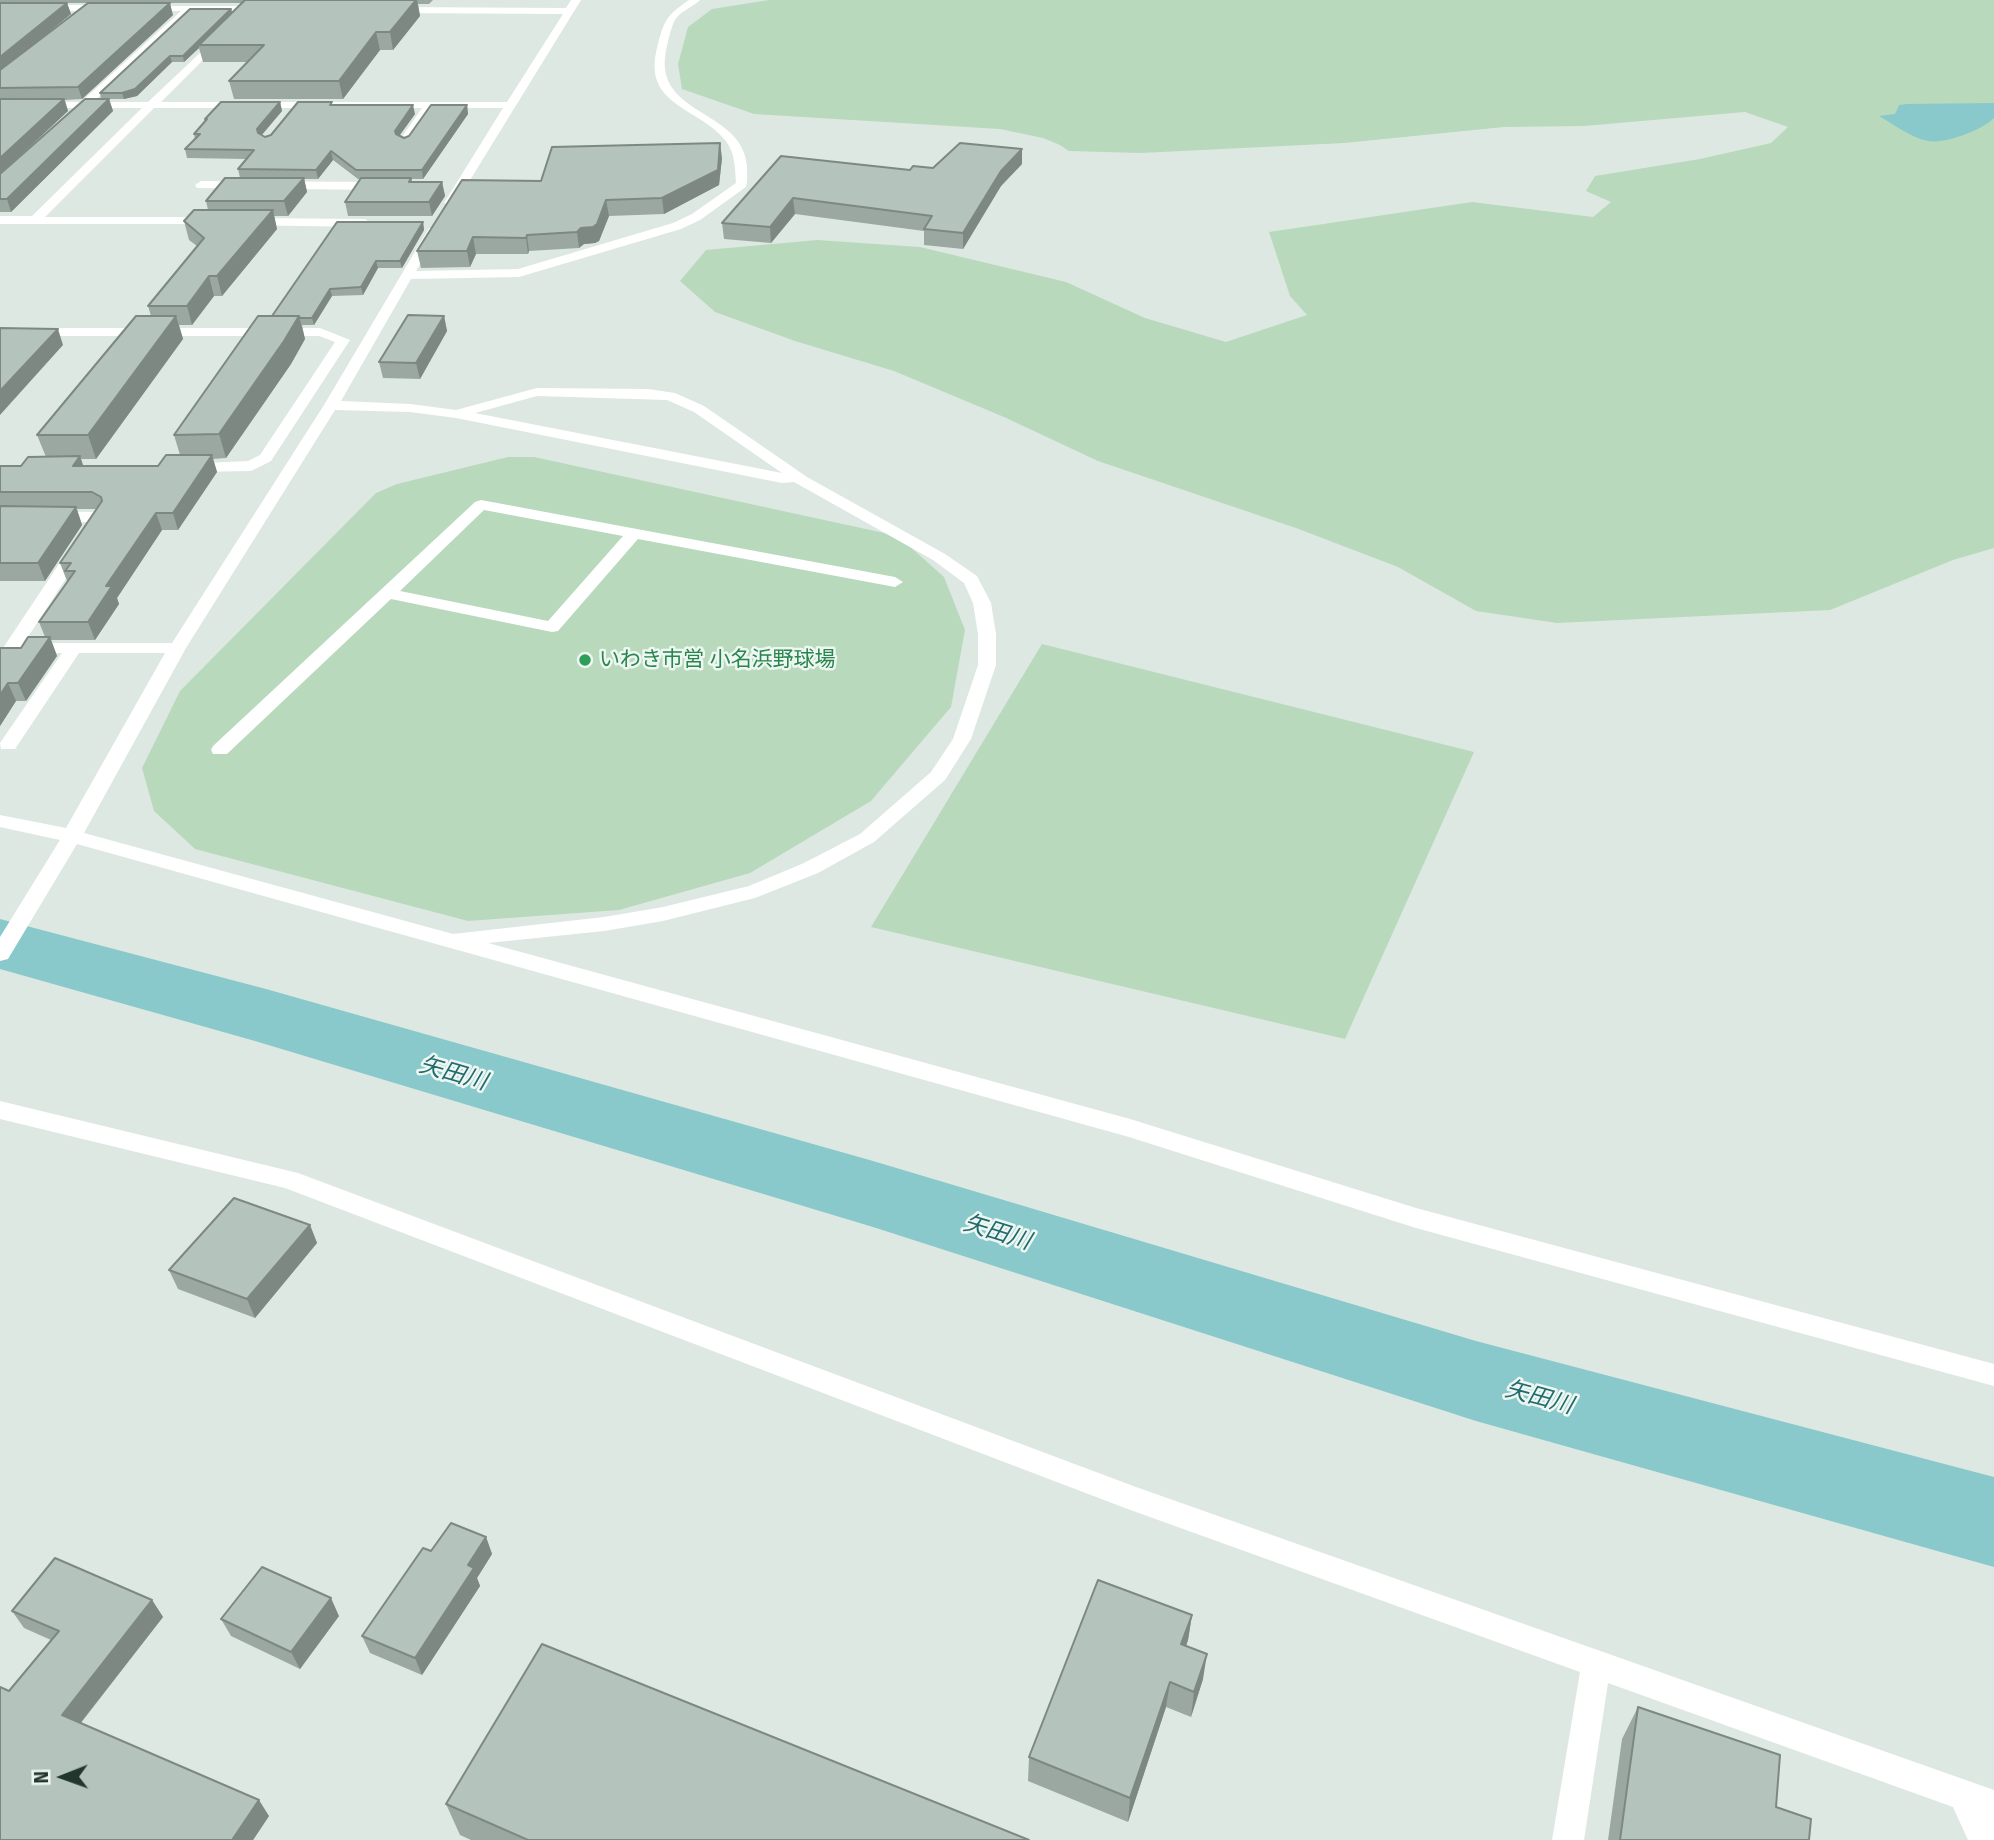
<!DOCTYPE html>
<html>
<head>
<meta charset="utf-8">
<style>
  body { margin:0 }
  #map { position:relative; width:1994px; height:1840px; overflow:hidden; background:#dee8e2; font-family:"Fira Sans",sans-serif }
  canvas { display:block }
  .north { position:absolute; left:28px; top:1742px; width:70px; height:70px; -webkit-text-stroke:5px #eef6f1; paint-order:stroke; rotate:269deg; font-size:19px; font-weight:700; line-height:28px; text-align:center; color:#21372e }
  .north::after { content:''; display:block; margin:auto; width:24px; height:32px; background:#21372e; clip-path:polygon(50% 0,100% 100%,50% 72%,0 100%) }
</style>
</head>
<body>
<div id="map">
<canvas width="1994" height="1840"></canvas>
<div class="north">N</div>
</div>
<script>
const context = document.querySelector('canvas').getContext('2d');
context.lineJoin = 'round';
function fillPath(path, color) { context.fillStyle = color; context.fill(path, 'evenodd'); }
function trace(path, color, width, dash) { context.strokeStyle = color; context.lineWidth = width; context.lineCap = dash ? 'butt' : 'round'; context.setLineDash(dash || []); context.stroke(path); }
function label(font, color, halo, rows, align = 'center') {
  context.font = font + ' "Fira Sans","Noto Sans JP",sans-serif'; context.lineWidth = 5; context.setLineDash([]); context.textBaseline = 'middle'; context.strokeStyle = halo; context.fillStyle = color; for (const [text, x, y, turn = 0] of rows) {
    context.save(); context.translate(x, y); context.rotate((+turn || 0) * Math.PI / 180); context.textAlign = isNaN(turn) ? turn : align; if (halo) context.strokeText(text, 0, 0); context.fillText(text, 0, 0); context.restore();
  }
}
fillPath(new Path2D(`
  M769 0H1994V548L1953 560 1830 610 1557 623 1476 611 1398 567 1296 528 1098 461 1004 417 894 371 795 341 715 312 680 281 706 250 817 240 920 247 1066 282 1145 318 1226 342 1307 315 1290 296 1269 232 1472 202 1593 217 1611 202 1586 191 1595 176 1700 159 1771 143 1788 127 1745 112 1584 126 1504 127 1344 143 1141 153 1069 151 1060 145 1043 138 1000 129 754 114 682 89 678 64 688 27 712 9Z
  M508 457H534L898 536 944 577 965 630 951 707 871 801 750 873 619 910 468 921 195 849 154 811 142 768 180 691 376 493 397 484Z
  M1042 644 1474 752 1345 1039 871 927Z`), '#b8d9bc');
fillPath(new Path2D(`
  M1994 103V118C1982 130 1946 144 1928 141 1912 138 1893 124 1879 116L1895 114 1899 105 1907 104Z`), '#89c9cb');
fillPath(new Path2D(`
  M0 919 266 989 873 1161 1476 1341 1994 1477V1567L1476 1421 873 1227 255 1041 0 969Z`), '#89c9cb');
fillPath(new Path2D(`
  M571 0H581L454 206 444 203 503 108H433L409 143 405 144 399 141 422 108H154L45 217H211L215 218V224H0V216H32L142 108H86L80 111 75 108H0V102H81L181 11H146L141 8 143 6H264L269 9 264 12 192 11 93 102H148L221 33 225 34V38L161 102H507L563 14 391 13 386 10 391 7 566 8Z
  M689 0H700C693 7 679 12 675 20 671 27 669 38 667 46 649 117 742 107 747 166 747 173 748 180 746 187L700 220 681 229 519 277 411 279 341 401 410 404 456 410 537 388 648 389 675 393 704 406 807 477 945 554 977 576 991 603 996 634V665L971 739 945 780 874 842 818 873 755 898 663 921 604 931 488 943 1130 1119 1416 1208 1994 1364V1386L1416 1228 1129 1137 77 844 8 959 0 961V937L60 840 0 827V815L66 828 165 653H79L15 749H1L0 743 62 653H12L3 648 87 522 0 521V511L98 512 106 517 24 643H172L324 405 429 228H437L439 231 416 271 518 269 673 223 692 214 736 183C735 168 735 153 726 141 699 107 642 106 657 48 664 20 666 16 689 0ZM537 396 667 400 694 412 782 473 475 413ZM335 410 410 412 456 418 782 483 794 482 933 560 964 583 973 603 978 634V665L953 739 931 772 860 834 804 863 749 886 663 907 604 917 453 934 84 833 186 648Z
  M0 5H106L111 8 106 11H0Z
  M201 181 385 182 391 186 385 190 197 188 195 185Z
  M247 218 365 219 371 223 365 227 243 225 241 222Z
  M0 328H320L350 340 271 461 251 471 188 472 180 467 183 464 248 461 260 455 335 342 319 336H0Z
  M481 500 895 577 903 582 895 587 638 539 558 631 552 632 391 599 227 754H213L211 750 213 746 475 502ZM484 510 623 536 548 621 400 591Z
  M0 1101 298 1173 1136 1487 1994 1790V1840H1968L1953 1807 1608 1683 1584 1840H1552L1580 1672 1125 1508 285 1188 0 1119Z`), '#fff');
fillPath(new Path2D(`
  M0 0H433L429 4H418L420 16 393 50H380L343 99H234L229 81 247 62H203L199 48 184 62H172L137 96 124 99H109L113 111 11 212H0ZM67 3H87L26 50 71 14ZM119 3H241L232 12 231 9 100 93 101 99 15 161 68 111 65 100 82 99 173 15Z
  M280 102 282 111 262 135 265 137 271 135 333 105 415 114 399 136 404 138 467 105 468 114 423 179H412V182H442L445 196 432 216H348L345 202 361 179H358L333 160 318 179H304L307 192 288 216H274L277 229 222 296H214L192 325H179L183 339 96 459H81L83 466H158L180 455 174 435 272 316 423 222 424 230 402 268H378L363 295 332 296 314 325H302L305 339 291 364 226 458 213 459 217 472 178 530H162L117 598 119 604 95 640H51L57 656 26 701H16L0 726V648H21L45 637 39 622 69 581H67L60 563 96 509H77L82 525 45 581H0V466H21L46 457 37 435 151 316 148 306 197 246 189 240 184 221 208 210 206 201 240 178 238 169 246 159 187 158 185 149 195 139 194 134 205 121V119Z
  M781 156 910 170 1022 164 1001 186 963 249 924 245V231L795 214 771 243 724 239 722 223Z
  M722 158 719 185 664 214 609 216 599 241 595 243 584 244 579 248 529 251 528 254H476L470 267 421 268 417 251Z
  M444 316 447 331 420 379 383 378 379 362Z
  M310 1225 317 1243 255 1318 178 1289 169 1270Z
  M486 1537 492 1554 477 1578 480 1586 422 1675 370 1653 362 1636 431 1551Z
  M152 1600 163 1617 81 1723 269 1816 253 1840H0L9 1691 51 1640 24 1628 12 1611Z
  M1192 1615 1188 1640 1186 1646 1203 1679 1191 1717 1166 1707 1128 1822 1028 1781 1029 1757Z
  M339 1616 300 1669 231 1636 221 1619Z
  M1638 1707 1776 1807 1809 1840H1608L1622 1739Z
  M446 1804 1029 1840H471L460 1835Z`), '#9ba8a1');
fillPath(new Path2D(`
  M416 0H417L420 16 393 50 390 32Z
  M67 3 71 14 0 72V57Z
  M170 3 173 15 82 99 78 87Z
  M231 9 233 15 199 45V48L184 62 183 56Z
  M376 32 380 50 343 99 339 81Z
  M170 56 172 62 137 96 124 99 122 93Z
  M64 99 68 111 0 174V158Z
  M109 99 113 111 11 212 7 199Z
  M280 102 282 111 259 138 257 129Z
  M413 105 415 114 397 139 395 131Z
  M467 105 468 114 423 179 422 170Z
  M720 143 722 158 719 185 664 214 662 198Z
  M1022 149V164L1001 186 963 249V233L1001 171Z
  M331 151 333 160 318 179 316 170Z
  M304 178 307 192 288 216 284 201Z
  M442 182 445 196 432 216 429 202Z
  M793 198 795 214 771 243 770 227Z
  M606 200 609 216 599 241 595 243 584 244 579 248 577 232Z
  M273 210 277 229 222 296 217 276Z
  M423 222 424 230 402 268 400 261Z
  M527 235 529 251 528 254 526 238Z
  M473 237 476 254 470 267 467 251Z
  M376 261 378 268 363 295 361 287Z
  M209 276 214 296 192 325 187 306Z
  M330 289 332 296 314 325 312 318Z
  M176 316 183 339 96 459 88 435Z
  M299 316 305 339 291 364 226 458 219 434Z
  M444 316 447 331 420 379 416 363Z
  M58 329 63 345 0 415V391Z
  M212 455 217 472 178 530 173 513Z
  M80 456 86 474 73 466Z
  M76 507 82 525 45 581 38 563Z
  M156 513 162 530 117 598 119 604 95 640 88 622 106 586Z
  M50 637 57 656 26 701 18 683Z
  M8 683 16 701 0 726V695Z
  M310 1225 317 1243 255 1318 247 1299Z
  M486 1537 492 1554 477 1578 480 1586 422 1675 415 1658 468 1565Z
  M331 1598 339 1616 300 1669 291 1652Z
  M152 1600 163 1617 74 1731 62 1715Z
  M1192 1615 1188 1640 1178 1669 1181 1644Z
  M1207 1654 1203 1679 1191 1717 1194 1692Z
  M1170 1682 1166 1707 1128 1822 1130 1798Z
  M259 1800 269 1816 253 1840H232Z`), '#7e8883');
const building = new Path2D(`
  M245 0H416L390 32H376L339 81H229L264 45H199Z
  M0 3H67L0 57Z
  M88 3H170L78 87 0 88V70Z
  M190 9H231L183 56H170L135 89 122 93H100Z
  M0 99H64L0 158Z
  M85 99H109L7 199H0V174Z
  M221 102H280L257 129 258 133 265 137 271 135 298 102H332L330 105H413L395 131 396 134 404 138 409 136 431 105H467L422 170H356L331 151 316 170 238 169 254 150 185 149 200 134H194L207 119H205Z
  M720 143 718 170 662 198 606 200 597 224 593 227 581 228 577 232 527 235 526 238 473 237 467 251H417L462 180 541 181 552 147Z
  M960 143 1022 149 1001 171 963 233 924 229 932 216 793 198 770 227 722 223 781 156 910 170 913 166 933 168Z
  M225 178H304L284 201H206Z
  M361 178H411L409 182H442L429 202H345Z
  M194 210H273L217 276H209L187 306H148L204 238 184 221Z
  M337 222H423L400 261H376L361 287 330 289 312 318H300L299 316H272Z
  M408 315 444 316 416 363 379 362Z
  M136 316H176L88 435H37Z
  M258 316H299L284 341 219 434 174 435Z
  M0 328 58 329 0 391Z
  M166 455H212L173 513H156L106 586H112L88 622H39L75 571H65L71 563H60L102 501 101 497 92 492H0V466H21L28 457 80 456 73 466H158Z
  M0 506 76 507 38 563H0Z
  M28 637H50L18 683H8L0 695V648H21Z
  M234 1198 310 1225 247 1299 169 1270Z
  M451 1523 486 1537 468 1565 474 1568 415 1658 362 1636 423 1548 431 1551Z
  M55 1558 152 1600 62 1715 259 1800 232 1840H0V1687L9 1691 59 1631 12 1611Z
  M262 1567 331 1598 291 1652 221 1619Z
  M1098 1580 1192 1615 1181 1644 1207 1654 1194 1692 1170 1682 1130 1798 1029 1757Z
  M542 1644 1029 1840H528L446 1804Z
  M1638 1707 1780 1755 1776 1807 1811 1819 1809 1840H1620Z`);
fillPath(building, '#b4c3bb');
trace(building, '#7e8883', 2);
for (const [x, y, r, color] of [
  [585,660,7,"#2e9e5b"]
]) { const dot = new Path2D(); dot.arc(x, y, r, 0, 2 * Math.PI); context.fillStyle = color; context.fill(dot); trace(dot, '#eef6f1', 2.5); }
label('21px', '#27864d', '#eef6f1', [
  ["いわき市営 小名浜野球場",599,660]
], 'left');
label('italic 23px', '#206b6e', '#eef6f1', [
  ["矢田川",453,1074,16],
  ["矢田川",997,1233,17],
  ["矢田川",1539,1398,15]
]);
</script>
</body>
</html>
